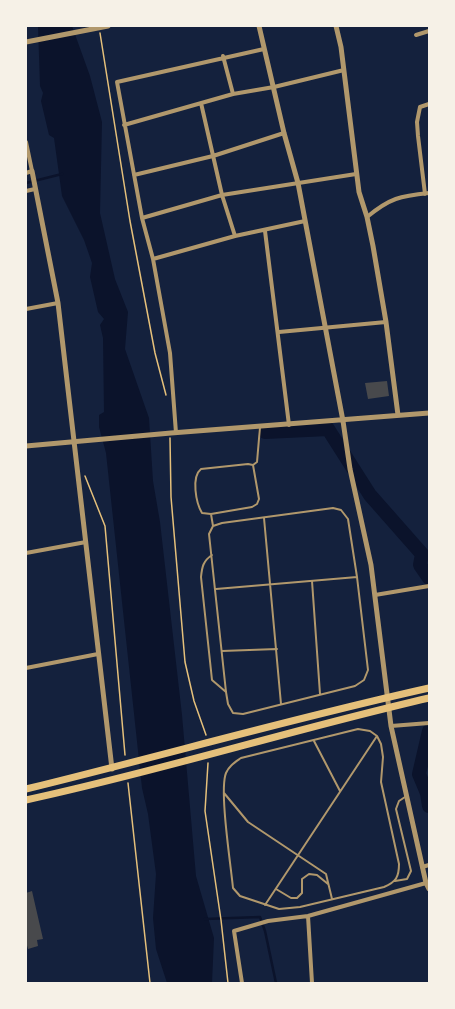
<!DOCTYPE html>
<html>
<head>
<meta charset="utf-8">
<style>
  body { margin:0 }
  #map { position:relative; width:455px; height:1009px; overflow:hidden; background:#14213d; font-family:"Sofia Sans Condensed",sans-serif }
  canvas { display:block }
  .frame { position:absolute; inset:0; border:27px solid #f6f1e7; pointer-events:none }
</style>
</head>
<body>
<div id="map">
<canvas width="455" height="1009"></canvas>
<div class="frame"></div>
</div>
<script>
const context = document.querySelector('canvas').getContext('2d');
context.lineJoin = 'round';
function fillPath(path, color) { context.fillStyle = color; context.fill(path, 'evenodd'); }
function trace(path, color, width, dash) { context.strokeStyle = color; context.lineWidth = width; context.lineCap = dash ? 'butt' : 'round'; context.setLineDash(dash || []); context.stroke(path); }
fillPath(new Path2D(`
  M38 26H72L90 76 102 122 100 213 115 279 128 312 125 349 149 418 153 481 160 522 182 715 196 876 214 938 212 983H167L156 949 153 918 156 874 148 814 142 788 106 453 99 427V415L104 412 103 338 100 325 104 319 98 312 90 277 92 263 84 240 62 196 54 138 49 135 41 101 43 93 40 86Z`), '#0b132b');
trace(new Path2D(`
  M26 183 62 174
  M205 919 260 917 265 931 276 983`), '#0b132b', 2.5);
trace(new Path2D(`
  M265 432 328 429 370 495 422 554 420 565 429 578
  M429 731 419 774 427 793 429 806`), '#0b132b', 14);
fillPath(new Path2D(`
  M387 381 389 396 368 399 365 383Z
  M32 891 43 939 37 940 38 946 28 949 26 942V893Z`), '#48494c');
trace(new Path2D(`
  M100 33 130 221 155 353 166 395
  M170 438 171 497 185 662 194 701 206 735
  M85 476 105 526 125 755
  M208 763 205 811 221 920 228 983
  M128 783 150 983`), '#e5c07b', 1.5);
trace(new Path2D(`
  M253 465 248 464 201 469C191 477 196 503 202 513L211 514 252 507 257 504 259 499 253 465 257 462 260 427
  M211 514 213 526 209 534 226 692 228 704 233 713 243 714 355 686 364 680 368 670 357 577 348 519 341 510 333 508 222 523 213 526
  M264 518 281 704
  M212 555C203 561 202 567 201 577L212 680 226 692
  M312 581 320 694
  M216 589 357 577
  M222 651 277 649
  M358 729 370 731 377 736 381 744 383 757 381 782 399 864C399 877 396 882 384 887L300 907 279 909 240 896 233 888C231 866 219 790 226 773 229 766 234 763 241 758Z
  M314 741 340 791
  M224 793 248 822 326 874 332 899
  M395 881 407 879 411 871 396 809 399 801 405 797
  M276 889 291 898H297L302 893V879L309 874 317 875 328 884
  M265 905 377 736`), '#b1986c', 2);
trace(new Path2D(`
  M416 35 429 31
  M223 56 233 94
  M201 103 222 195 235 236
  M124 125 233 94 274 87 344 70
  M26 142 32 171 26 173
  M134 175 213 156 284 133
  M26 191 35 189
  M425 194 418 136 417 122 420 107 429 104
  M367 217C390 198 400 196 429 193
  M142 218 222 195 356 174
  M265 231 289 425
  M153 259 235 236 305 221
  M26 309 58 303
  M279 332 386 322
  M176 433 170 353 153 259 142 218 117 82 264 49
  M26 553 86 542
  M375 595 429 586
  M26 668 98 654
  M391 726 429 723
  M422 867 429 865
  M308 916 312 983
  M242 983 234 931 268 921 308 916 426 883`), '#b1986c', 4);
trace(new Path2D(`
  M259 26 284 133 298 183 343 421 350 469 371 565 391 726 426 883 429 889
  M336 26 341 47 359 192 367 217 373 246 386 322 398 415
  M26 42 108 26
  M32 171 58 303 112 769
  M26 446 171 433 429 413`), '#b1986c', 5);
trace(new Path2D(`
  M26 789C161 756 294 718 429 688
  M26 800C161 771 294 729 429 698`), '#e5c07b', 7);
</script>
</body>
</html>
